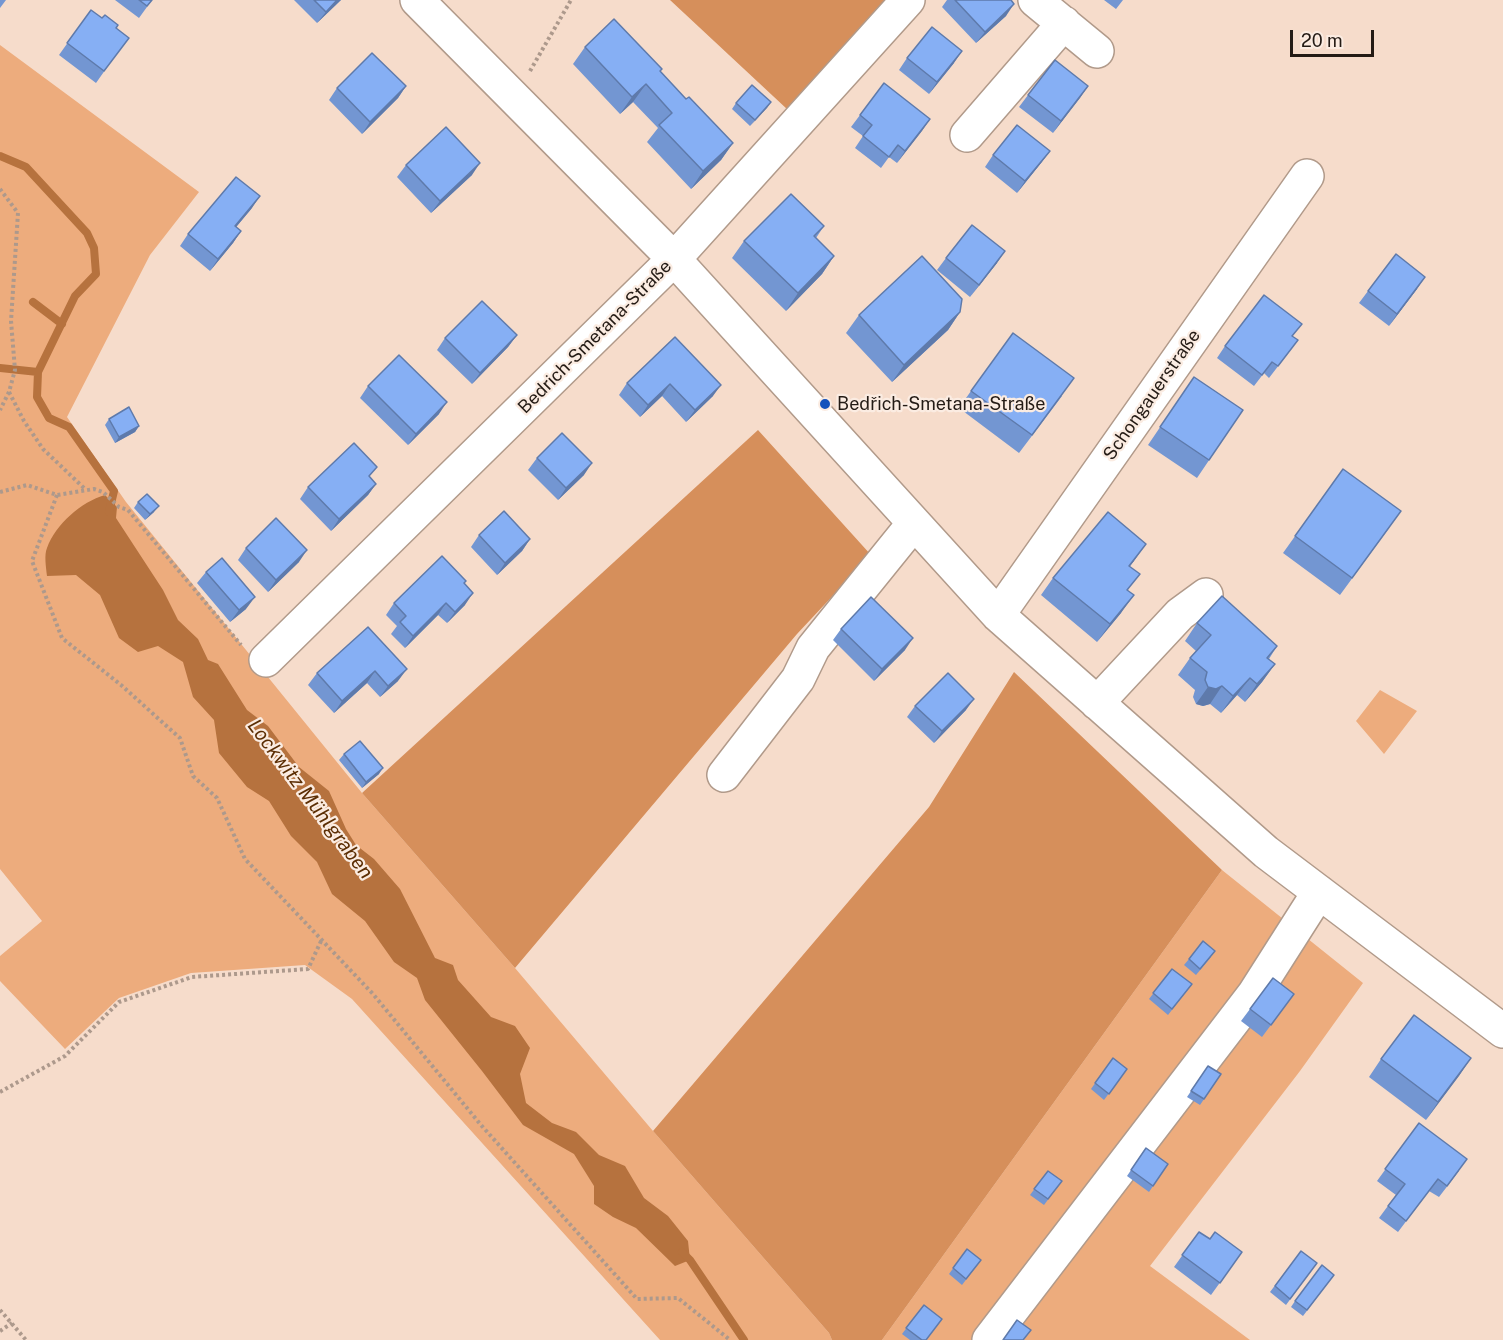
<!DOCTYPE html>
<html>
<head>
<meta charset="utf-8">
<style>
  body { margin:0 }
  #map { position:relative; width:1503px; height:1340px; overflow:hidden; background:#f6dccb; font-family:"Public Sans",sans-serif }
  canvas { display:block }
  .scale { position:absolute; left:1290px; top:30px; width:84px; height:27px; box-sizing:border-box; border:3px solid #241b15; border-top:0; padding-left:8px; font-size:18px; line-height:21px; white-space:nowrap; color:#241b15; -webkit-text-stroke:4px #fbece2; paint-order:stroke }
</style>
</head>
<body>
<div id="map">
<canvas width="1503" height="1340"></canvas>
<div class="scale">20 m</div>
</div>
<script>
const context = document.querySelector('canvas').getContext('2d');
context.lineJoin = 'round';
function fillPath(path, color) { context.fillStyle = color; context.fill(path, 'evenodd'); }
function trace(path, color, width, dash) { context.strokeStyle = color; context.lineWidth = width; context.lineCap = dash ? 'butt' : 'round'; context.setLineDash(dash || []); context.stroke(path); }
function label(font, color, halo, rows, align = 'center') {
  context.font = font + ' "Public Sans",sans-serif'; context.lineWidth = 4.5; context.setLineDash([]); context.textBaseline = 'middle'; context.strokeStyle = halo; context.fillStyle = color; for (const [text, x, y, turn = 0] of rows) {
    context.save(); context.translate(x, y); context.rotate((+turn || 0) * Math.PI / 180); context.textAlign = isNaN(turn) ? turn : align; if (halo) context.strokeText(text, 0, 0); context.fillText(text, 0, 0); context.restore();
  }
}
fillPath(new Path2D(`
  M0 45 199 192 150 255 67 417 126 502 362 793 515 968 653 1131 829 1333 832 1340H660L352 999 305 965 191 973 119 998 65 1049 0 981V956L42 921 0 869Z
  M1380 690 1417 711 1384 754 1356 721Z
  M1222 870 1363 983 1300 1071 1150 1266 1250 1340H882Z`), '#edac7d');
fillPath(new Path2D(`
  M670 0H888L788 110Z
  M758 430 871 555 797 634 515 968 362 793Z
  M1014 672 1222 870 882 1340H832L829 1333 653 1131 929 807Z`), '#d68f5b');
fillPath(new Path2D(`
  M105 495 117 507 116 518 163 590 178 620 198 639 208 660 218 664 247 710 268 726 299 767 329 791 346 829 356 845 374 859 400 889 435 958 453 965 458 980 491 1017 515 1026 530 1048 520 1074 526 1103 552 1123 576 1132 599 1155 625 1166 644 1198 668 1216 688 1241 690 1260 675 1266 636 1228 613 1217 594 1204V1186L574 1154 523 1125 482 1071 425 1000 417 978 394 962 365 921 332 894 317 862 291 836 269 801 247 787 219 753 214 720 193 697 183 662 158 646 138 652 119 638 100 595 76 575 47 576C46 567 44 555 47 548 56 524 81 502 105 495Z`), '#b6723e');
trace(new Path2D(`
  M0 156 26 167 87 233 94 248 96 274 75 296 38 372 37 397 49 418 69 427 114 491 109 512
  M33 302 62 324
  M0 368 38 372
  M682 1252 690 1260 744 1340`), '#b6723e', 8);
const minor = new Path2D(`
  M417 0 674 259 998 615 1266 852 1503 1031
  M1035 0 1097 51
  M967 135 1064 23
  M998 615 1307 176
  M266 660 674 259 908 0
  M1097 703 1180 614 1206 595
  M724 775 798 679 813 648 914 523
  M989 1340 1254 994 1319 892`);
trace(minor, '#b19a8a', 36);
trace(new Path2D(`
  M530 71 571 0
  M0 189 18 213 11 321 15 370 9 392 0 410
  M9 392 24 421 43 449 85 489
  M0 492 27 485 57 495 94 489 103 492 119 507 128 510 241 645
  M57 495 32 561 62 638 121 685 180 738 193 776 217 798 245 859 373 994 481 1125 637 1299 678 1298 730 1340
  M0 1092 65 1056 119 1002 192 977 308 969 322 939
  M0 1310 26 1340
  M0 1331 12 1323`), '#ad998c', 4, [3, 3]);
trace(minor, '#fff', 33);
fillPath(new Path2D(`
  M0 0H6L0 8Z
  M115 0H152L139 18Z
  M294 0H341L317 23Z
  M947 0H1011L1006 16 976 43 942 7Z
  M1104 0H1123L1116 9Z
  M91 10 116 28 120 49 96 83 59 55Z
  M585 47 660 71 686 99 733 143 721 160 691 189 647 142 658 128 633 102 620 114 573 64Z
  M907 58 954 63 929 94 899 70Z
  M406 86 398 98 362 134 329 100 337 88Z
  M1088 86 1053 133 1019 107 1028 95Z
  M771 102 750 126 732 109 736 103Z
  M860 115 930 119 897 163 889 157 881 168 855 148 863 136 851 127Z
  M1050 151 1041 163 1017 193 985 167 993 155Z
  M406 165 472 175 431 213 397 177Z
  M252 208 236 227 241 231 233 243 210 271 180 246 188 234Z
  M824 226 816 238 834 256 822 274 786 311 732 258 744 241Z
  M946 258 997 263 970 297 937 270Z
  M1417 289 1389 326 1359 303 1368 291Z
  M960 312 948 330 892 382 846 333 859 315Z
  M517 335 508 347 472 384 437 350 445 338Z
  M675 337 713 396 686 422 662 396 640 417 619 395 627 383Z
  M1293 337 1289 352 1269 378 1264 373 1254 386 1217 358 1225 346Z
  M1194 377 1243 410 1197 478 1148 445Z
  M368 386 439 414 408 445 360 398Z
  M971 391 1062 396 1019 453 959 408Z
  M109 419 139 426 135 432 115 443 105 425Z
  M537 458 584 475 558 500 528 470Z
  M1343 469 1389 528 1340 595 1283 553Z
  M370 477 376 484 368 495 331 531 300 499 308 487Z
  M138 502 154 512 145 520 134 508Z
  M479 535 530 539 522 551 497 575 471 547Z
  M246 548 299 562 268 592 238 560Z
  M1134 561 1130 566 1128 591 1121 613 1097 642 1041 595 1053 578Z
  M206 572 246 609 230 622 197 583Z
  M464 584 465 605 447 623 438 615 405 648 391 634 397 626 386 615 394 603Z
  M1197 623 1277 646 1269 659 1275 664 1262 682 1245 702 1237 695 1221 713 1210 704 1203 706 1196 704 1193 697 1195 690 1178 675 1190 658 1196 651 1185 641Z
  M368 627 398 681 380 697 367 683 334 713 308 685 317 673Z
  M841 629 905 650 874 681 833 640Z
  M915 706 966 710 934 743 907 717Z
  M344 754 379 774 362 788 339 760Z
  M1211 957 1196 975 1184 965 1189 959Z
  M1172 969 1192 984 1168 1015 1149 999Z
  M1294 994 1262 1037 1241 1021 1250 1009Z
  M1113 1058 1127 1069 1104 1100 1091 1089Z
  M1471 1058 1426 1120 1369 1077 1381 1059Z
  M1208 1066 1221 1074 1200 1105 1187 1097Z
  M1419 1123 1459 1171 1439 1197 1429 1191 1398 1232 1379 1218 1396 1195 1377 1181Z
  M1146 1148 1168 1164 1149 1192 1127 1176Z
  M1048 1171 1062 1181 1044 1205 1030 1195Z
  M1199 1232 1210 1239 1242 1252 1211 1295 1174 1267Z
  M967 1249 981 1260 962 1285 949 1274Z
  M1301 1251 1317 1263 1286 1305 1270 1292Z
  M1334 1275 1303 1316 1291 1307 1295 1301Z
  M924 1305 926 1340H910L902 1334Z`), '#7396d2');
fillPath(new Path2D(`
  M337 0H341L317 23 326 12Z
  M1014 4 1006 16 976 43 985 32Z
  M962 51 954 63 929 94 937 82Z
  M646 84 633 102 620 114 632 97Z
  M406 86 398 98 362 134 370 122Z
  M1088 86 1080 98 1053 133 1061 121Z
  M771 102 767 108 750 126 755 120Z
  M930 119 922 131 897 163 905 151Z
  M733 143 721 160 691 189 703 171Z
  M1050 151 1041 163 1017 193 1025 181Z
  M480 163 472 175 431 213 440 201Z
  M260 196 252 208 227 238 235 226Z
  M241 231 233 243 210 271 218 259Z
  M1005 251 997 263 970 297 979 285Z
  M834 256 822 274 786 311 798 293Z
  M1425 277 1417 289 1389 326 1397 314Z
  M960 312 948 330 892 382 904 365Z
  M517 335 508 347 472 384 480 373Z
  M670 384 662 396 640 417 648 405Z
  M721 385 713 396 686 422 695 410Z
  M447 402 439 414 408 445 416 434Z
  M139 426 135 432 115 443 119 437Z
  M592 463 584 475 558 500 566 488Z
  M376 484 368 495 331 531 339 519Z
  M159 506 154 512 145 520 150 514Z
  M530 539 522 551 497 575 505 563Z
  M1146 544 1134 561 1116 583 1129 566Z
  M307 550 299 562 268 592 276 580Z
  M473 593 465 605 447 623 455 612Z
  M1134 595 1121 613 1097 642 1110 624Z
  M255 597 246 609 230 622 239 610Z
  M446 603 438 615 405 648 413 636Z
  M913 638 905 650 874 681 882 669Z
  M1275 664 1262 682 1245 702 1257 684Z
  M407 669 398 681 380 697 388 686Z
  M375 671 367 683 334 713 342 701Z
  M1250 678 1237 695 1221 713 1233 696Z
  M1222 686 1210 704 1203 706 1196 704 1208 687Z
  M974 699 966 710 934 743 942 731Z
  M383 768 379 774 362 788 366 782Z
  M1471 1058 1459 1076 1426 1120 1438 1102Z`), '#5e7aab');
const building = new Path2D(`
  M139 0H152L147 6Z
  M314 0H337L326 12Z
  M955 0H1011L1014 4 985 32Z
  M91 10 102 18 105 15 118 25 116 28 129 38 104 71 67 43Z
  M614 19 662 69 660 71 686 99 689 97 733 143 703 171 659 125 672 113 646 84 632 97 585 47Z
  M932 27 962 51 937 82 907 58Z
  M372 53 406 86 370 122 337 88Z
  M1055 60 1088 86 1061 121 1028 95Z
  M884 83 930 119 905 151 898 145 889 157 863 136 872 125 860 115Z
  M752 85 771 102 755 120 736 103Z
  M1017 125 1050 151 1025 181 993 155Z
  M446 127 480 163 440 201 406 165Z
  M236 177 260 196 235 226 241 231 218 259 188 234Z
  M791 194 824 226 814 236 834 256 798 293 744 241Z
  M972 225 1005 251 979 285 946 258Z
  M1396 254 1425 277 1397 314 1368 291Z
  M922 256 962 299 960 312 904 365 859 315Z
  M1264 295 1302 324 1292 336 1298 340 1278 366 1272 362 1262 375 1225 346Z
  M482 301 517 335 480 373 445 338Z
  M1013 333 1074 378 1032 435 971 391Z
  M675 337 721 385 695 410 670 384 648 405 627 383Z
  M399 355 447 402 416 434 368 386Z
  M1194 377 1243 410 1209 460 1160 427Z
  M129 407 139 426 119 437 109 419Z
  M562 433 592 463 566 488 537 458Z
  M354 443 377 467 369 476 376 484 339 519 308 487Z
  M1343 469 1401 511 1352 578 1295 536Z
  M147 494 159 506 150 514 138 502Z
  M504 511 530 539 505 563 479 535Z
  M1108 512 1146 544 1129 566 1140 574 1127 590 1134 595 1110 624 1053 578Z
  M276 518 307 550 276 580 246 548Z
  M442 556 466 581 464 583 473 593 455 612 446 603 413 636 400 622 406 616 394 603Z
  M222 558 255 597 239 610 206 572Z
  M1222 596 1277 646 1267 658 1275 664 1257 684 1250 678 1233 696 1222 686 1216 689 1208 687 1205 680 1207 672 1190 658 1211 635 1197 623Z
  M871 597 913 638 882 669 841 629Z
  M368 627 407 669 388 686 375 671 342 701 317 673Z
  M948 673 974 699 942 731 915 706Z
  M360 741 383 768 366 782 344 754Z
  M1203 941 1215 951 1200 969 1189 959Z
  M1172 969 1192 984 1172 1009 1153 993Z
  M1273 978 1294 994 1271 1025 1250 1009Z
  M1414 1015 1471 1058 1438 1102 1381 1059Z
  M1113 1058 1127 1069 1109 1094 1095 1083Z
  M1208 1066 1221 1074 1204 1099 1191 1091Z
  M1419 1123 1467 1159 1447 1186 1438 1179 1406 1221 1388 1206 1405 1184 1385 1169Z
  M1146 1148 1168 1164 1153 1186 1131 1170Z
  M1048 1171 1062 1181 1048 1199 1034 1189Z
  M1199 1232 1210 1239 1215 1232 1242 1252 1220 1283 1182 1255Z
  M967 1249 981 1260 966 1279 953 1268Z
  M1301 1251 1317 1263 1290 1299 1275 1286Z
  M1322 1265 1334 1275 1307 1310 1295 1301Z
  M924 1305 942 1319 926 1340H922L906 1328Z
  M1017 1320 1031 1330 1023 1340H1003Z`);
fillPath(building, '#86aff4');
trace(building, '#5e7aab', 1.5);
for (const [x, y, r, color] of [
  [825,404,6,"#1251bc"]
]) { const dot = new Path2D(); dot.arc(x, y, r, 0, 2 * Math.PI); context.fillStyle = color; context.fill(dot); trace(dot, '#fbece2', 2); }
label('18px', '#241b15', '#fbece2', [
  ["Bedrich-Smetana-Straße",595,337,-45],
  ["Schongauerstraße",1152,395,-55]
]);
label('18px', '#241b15', '#fbece2', [
  ["Bedřich-Smetana-Straße",837,404]
], 'left');
label('italic 20px', '#5c2e04', '#fbece2', [
  ["Lockwitz Mühlgraben",310,799,53]
]);
</script>
</body>
</html>
